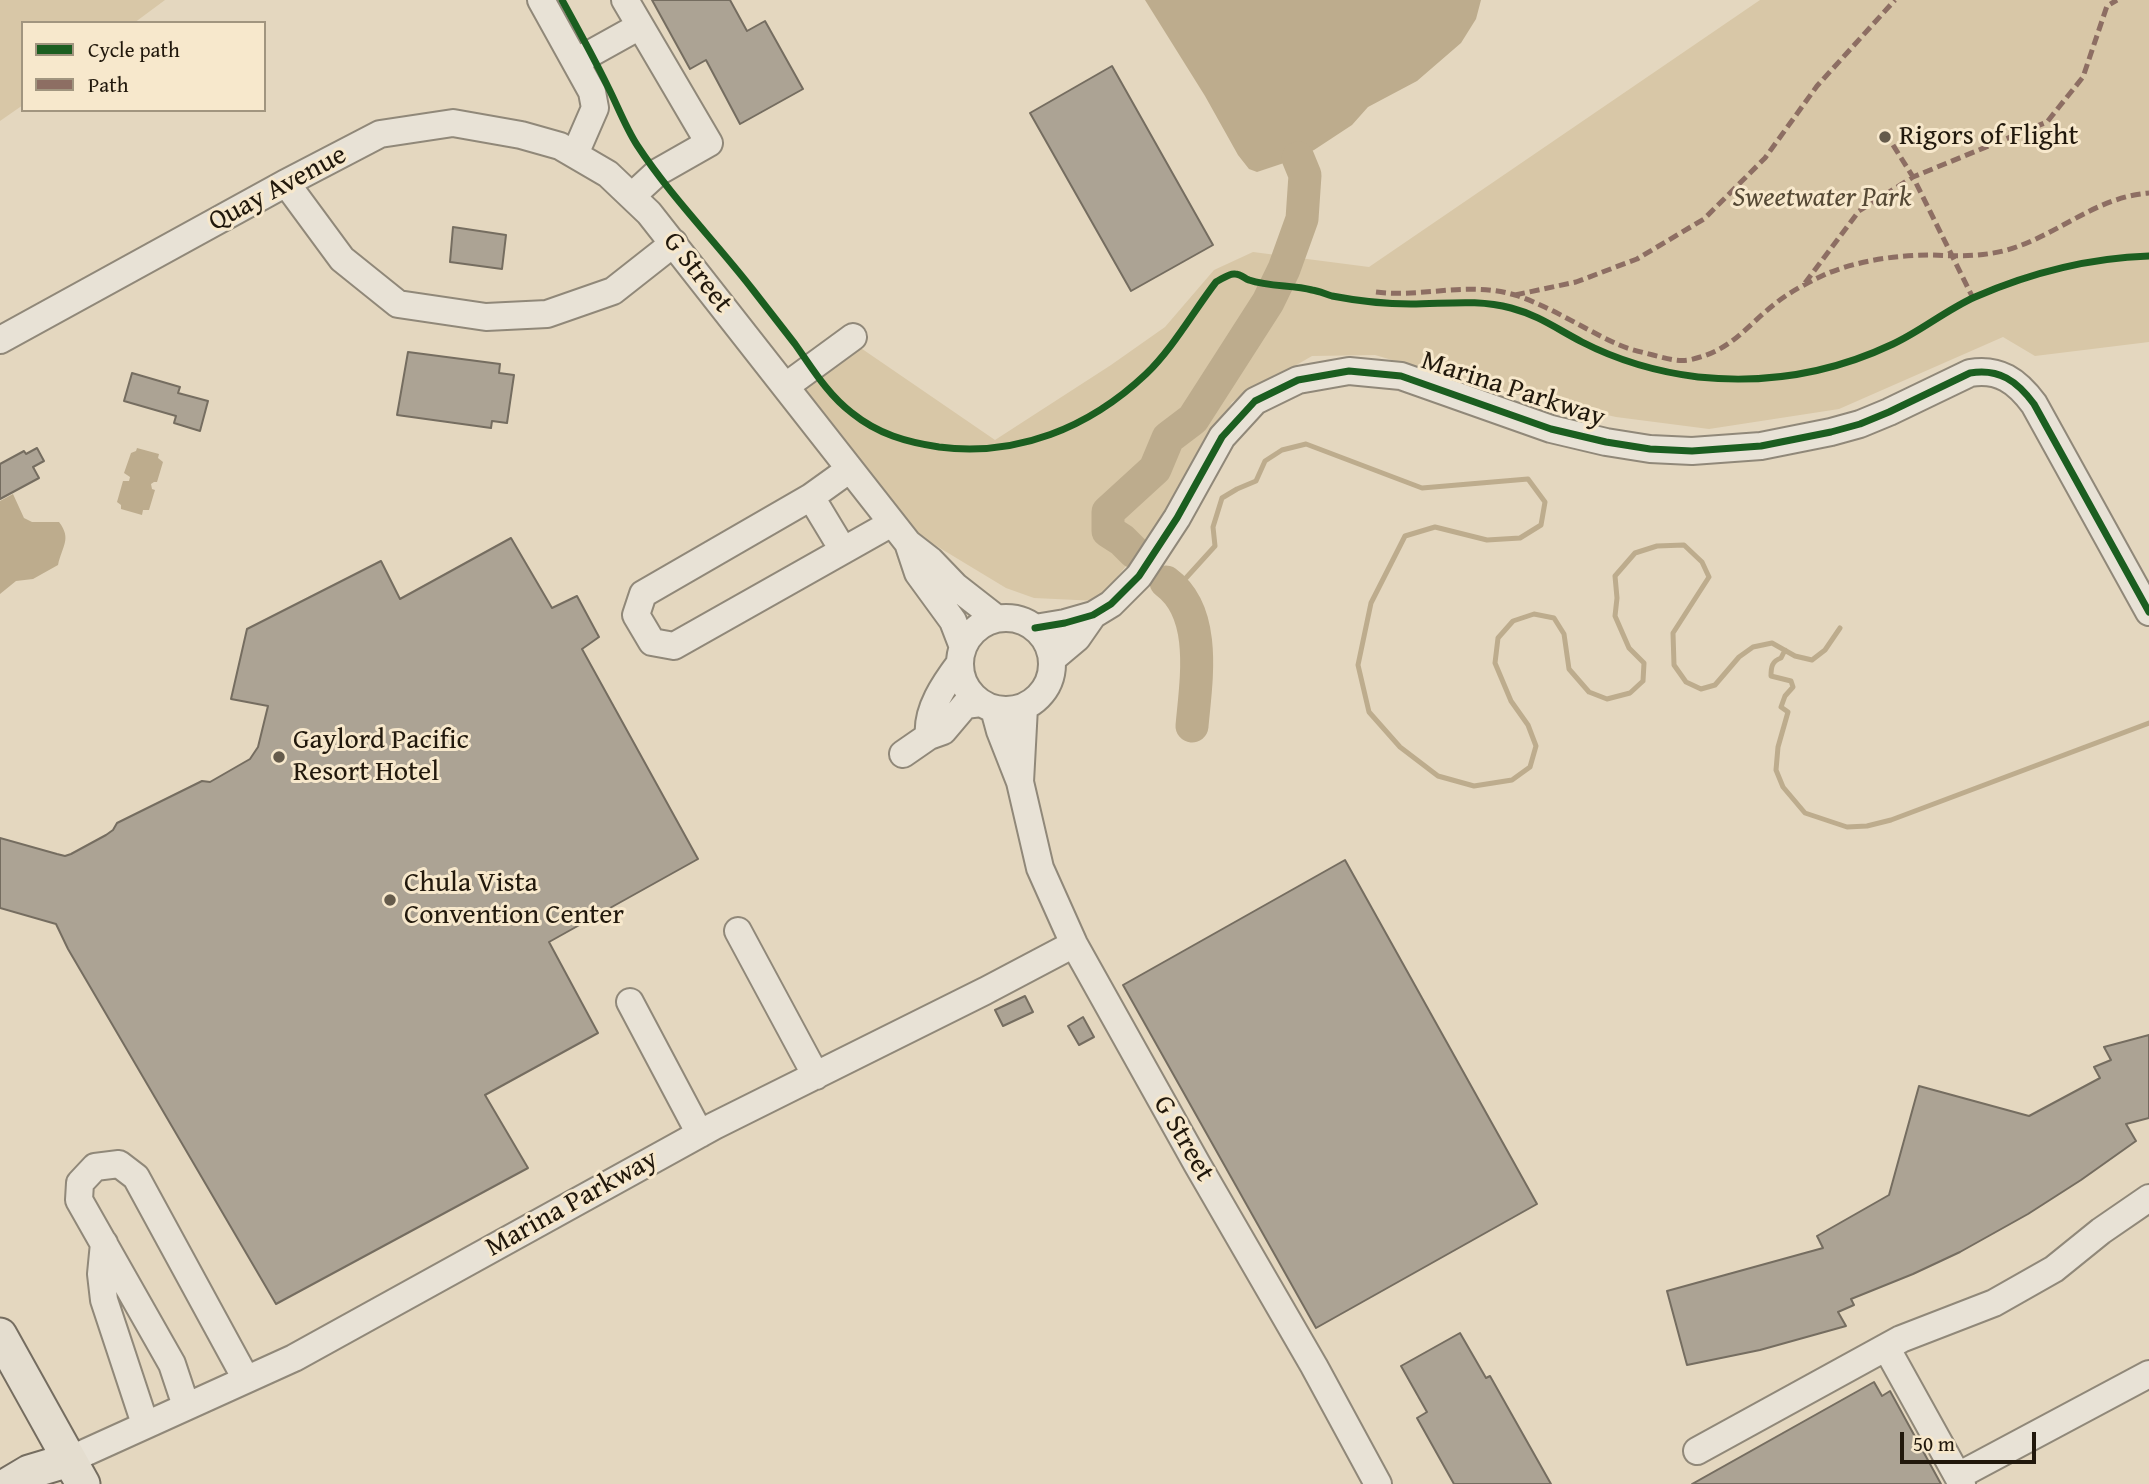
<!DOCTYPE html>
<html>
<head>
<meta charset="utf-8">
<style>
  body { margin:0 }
  #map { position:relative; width:2149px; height:1484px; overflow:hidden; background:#e4d7bf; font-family:"Gentium Book Plus",serif }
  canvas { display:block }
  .legend { position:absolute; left:21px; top:21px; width:245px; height:91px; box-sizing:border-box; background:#f7e8cc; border:2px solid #a1957f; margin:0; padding:9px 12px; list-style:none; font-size:21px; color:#21180c }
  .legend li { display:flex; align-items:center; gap:14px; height:35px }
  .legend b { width:35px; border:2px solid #a1957f }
  .scale { position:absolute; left:1900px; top:1432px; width:136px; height:32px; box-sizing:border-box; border:4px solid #21180c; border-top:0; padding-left:9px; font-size:21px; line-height:24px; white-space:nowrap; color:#21180c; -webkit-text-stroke:5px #f7e8cc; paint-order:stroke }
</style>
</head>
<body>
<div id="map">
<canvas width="2149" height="1484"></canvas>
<ul class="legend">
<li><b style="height:9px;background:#1b5e20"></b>Cycle path</li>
<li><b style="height:9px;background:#8d6e63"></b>Path</li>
</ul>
<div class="scale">50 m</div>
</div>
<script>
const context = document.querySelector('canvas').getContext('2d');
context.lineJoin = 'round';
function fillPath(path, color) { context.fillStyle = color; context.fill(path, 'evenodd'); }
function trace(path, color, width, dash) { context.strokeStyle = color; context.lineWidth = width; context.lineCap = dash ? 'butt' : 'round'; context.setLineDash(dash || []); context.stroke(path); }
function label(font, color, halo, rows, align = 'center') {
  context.font = font + ' "Gentium Book Plus",serif'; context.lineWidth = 6; context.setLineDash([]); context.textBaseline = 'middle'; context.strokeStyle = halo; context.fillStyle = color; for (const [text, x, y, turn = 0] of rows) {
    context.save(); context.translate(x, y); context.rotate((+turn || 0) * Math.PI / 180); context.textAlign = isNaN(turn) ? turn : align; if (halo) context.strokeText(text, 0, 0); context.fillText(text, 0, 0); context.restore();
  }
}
fillPath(new Path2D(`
  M0 0H165L134 23H23V105L0 121Z
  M1760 0H2149V342L2035 356 2003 337 1839 409 1709 429 1616 417 1488 388 1375 355 1312 356 1232 402 1174 506 1098 601 1034 598 1006 588 920 536 845 453 797 389 852 342 995 440 1111 365 1165 327 1214 270 1253 252 1369 267Z`), '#d8c7a7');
fillPath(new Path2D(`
  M1145 0H1481L1476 19 1461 43 1417 81 1368 107 1352 125 1314 150 1290 161 1257 172 1249 169 1238 155 1205 96Z
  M137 448 159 454 158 458 163 462 157 482H154L151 484 152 489 155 490 149 510H143L142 515 121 509V505L117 502 123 481H129L130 477 124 473 131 453 136 451Z
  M13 494 24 518 32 522H59C72 539 62 546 58 565L33 579 16 581 0 594V501Z`), '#bdac8d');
trace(new Path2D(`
  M1176 589 1215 546 1213 527 1222 498 1237 489 1256 481 1265 461 1282 450 1306 444 1422 488 1528 479 1545 502 1541 525 1520 538 1487 540 1435 527 1405 536 1371 603 1358 665 1369 712 1400 747 1438 776 1474 786 1512 780 1530 767 1536 746 1528 725 1511 701 1495 663 1498 638 1513 621 1534 614 1554 618 1564 634 1569 669 1589 692 1607 699 1630 693 1643 681 1644 663 1629 648 1615 616 1617 598 1615 576 1635 553 1657 546 1684 545 1702 562 1709 577 1673 633 1674 665 1686 682 1701 689 1715 685 1739 657 1753 647 1772 643 1795 656 1812 660 1825 650 1840 628
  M1785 650 1781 658C1772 661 1771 667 1771 676L1791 681 1793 687 1785 696 1781 707 1788 712 1778 747 1776 770 1783 787 1805 813 1847 827 1867 826 1891 820 2149 723`), '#bdac8d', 5);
trace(new Path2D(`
  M1134 552 1122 540 1108 531V512L1155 469 1168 438 1193 419 1268 302 1284 269 1302 219 1305 175 1298 158
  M1166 582C1208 613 1196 681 1192 726`), '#bdac8d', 33);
const building = new Path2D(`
  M652 0H730L747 31 765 21 803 89 740 124 706 60 690 69Z
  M1112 66 1213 245 1131 291 1030 113Z
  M453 227 506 235 502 269 450 262Z
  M408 352 500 364 499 373 514 375 507 423 492 421 491 428 397 415Z
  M132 373 180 387 178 393 208 401 200 431 174 423 176 416 124 401Z
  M37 448 44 461 33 467 39 478 0 499V464L24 451 26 454Z
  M511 538 552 608 577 596 599 637 582 649 698 859 549 942 598 1033 485 1095 528 1168 276 1304 68 949 56 924 0 908V838L57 854 65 856 71 854 106 835 113 830 117 823 202 781 210 782 250 759 258 747 268 706 231 699 247 629 381 561 400 599Z
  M1345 860 1537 1204 1316 1328 1123 985Z
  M1025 996 1033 1012 1003 1026 995 1010Z
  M1083 1017 1094 1037 1079 1045 1068 1026Z
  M2149 1035V1118L2126 1124 2136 1141 2081 1180 2028 1214 1960 1252 1913 1274 1851 1299 1854 1305 1838 1312 1846 1326 1760 1350 1687 1365 1667 1291 1823 1248 1817 1236 1889 1195 1919 1086 2029 1116 2100 1078 2094 1067 2111 1060 2104 1047Z
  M1460 1333 1486 1378 1490 1376 1551 1484H1454L1417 1418 1427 1412 1401 1366Z
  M1874 1382 1882 1396 1890 1391 1941 1484H1692Z`);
fillPath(building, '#aca394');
trace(building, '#756d60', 2);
const minor = new Path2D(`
  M541 0 592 92 595 108 575 154
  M625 0 709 143 658 172 632 196
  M577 61 640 26
  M286 183 342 259 398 304 486 317 547 314 613 291 674 243
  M0 340 286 183 380 134 453 123 521 135 560 146 608 174 649 213 908 543 930 560 955 586 996 618
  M786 386 853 337
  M850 469 811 497 643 594 636 615 652 642 674 646 892 523
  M811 497 843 550
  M908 543 918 573 953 621 963 647
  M960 664a46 46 0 1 1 92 0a46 46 0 1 1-92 0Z
  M1035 628 1065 623 1093 615 1111 604 1139 576 1177 518 1222 437 1255 401 1298 380 1349 371 1401 376 1551 429 1606 442 1650 449 1692 451 1761 446 1831 432 1860 424 1889 412 1970 373C1999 368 2017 381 2034 404L2149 612
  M1052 659 1077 638 1093 615
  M960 663C945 683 926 710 929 736L943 731 965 705 981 703
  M994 709 1000 731 1020 782 1024 707
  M903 754 929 736
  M1020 782 1040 868 1074 944 1197 1164 1314 1366 1378 1484
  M738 931 816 1076
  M630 1002 700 1134
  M104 1243 101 1274 104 1300 145 1424
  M1886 1347 1962 1484
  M186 1406 172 1364 79 1200 80 1183 95 1167 119 1164 136 1177 246 1379
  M1697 1451 1901 1339 1994 1303 2054 1269 2101 1231 2149 1198
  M69 1460 294 1358 714 1126 985 991 1074 944
  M1958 1476 2149 1374`);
const major = new Path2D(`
  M0 1335 83 1484
  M9 1484 29 1472 69 1460`);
trace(minor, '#908879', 30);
trace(major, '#756d60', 37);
trace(minor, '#e8e2d6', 26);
trace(major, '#e4ddcf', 33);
trace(new Path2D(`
  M1893 145 1913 177 1973 298
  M1805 283 1859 211 1913 177 2047 122 2083 77 2107 6 2117 0
  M1376 292C1424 298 1470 280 1518 296 1553 308 1584 329 1617 344 1628 349 1641 352 1653 355 1665 358 1677 362 1689 360 1732 351 1745 327 1776 303 1791 291 1809 282 1826 274 1857 261 1896 255 1930 255 1955 256 1978 257 2003 251 2055 238 2094 197 2149 193
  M1515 295 1576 282 1637 259 1704 219 1765 158 1817 86 1895 0`), '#8d6e63', 5, [10, 5]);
trace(new Path2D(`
  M562 0C578 29 594 58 609 89 618 107 626 128 637 145 671 197 715 241 753 290 767 308 781 326 795 344 812 368 828 395 852 413 878 434 906 442 939 447 1017 457 1089 428 1146 374 1173 348 1193 312 1216 282 1222 279 1229 273 1235 274 1241 274 1245 279 1249 280 1269 287 1292 285 1312 290 1319 291 1325 294 1332 296 1358 301 1385 304 1411 304 1445 304 1478 299 1511 308 1538 315 1557 329 1582 342 1617 360 1658 372 1698 377 1765 384 1832 373 1893 344 1921 331 1946 310 1975 297 2030 273 2089 258 2149 256
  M1035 628 1065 623 1093 615 1111 604 1139 576 1177 518 1222 437 1255 401 1298 380 1349 371 1401 376 1551 429 1606 442 1650 449 1692 451 1761 446 1831 432 1860 424 1889 412 1970 373C1999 368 2017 381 2034 404L2149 612`), '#1b5e20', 7);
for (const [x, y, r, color] of [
  [1885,137,7,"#655b4b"],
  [279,757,7,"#655b4b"],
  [390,900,7,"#655b4b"]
]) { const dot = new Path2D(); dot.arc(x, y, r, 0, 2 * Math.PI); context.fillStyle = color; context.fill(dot); trace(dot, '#f7e8cc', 2.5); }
label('28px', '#21180c', '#f7e8cc', [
  ["Rigors of Flight",1899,137],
  ["Gaylord Pacific",293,741],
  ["Resort Hotel",293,773],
  ["Chula Vista",404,884],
  ["Convention Center",404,916]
], 'left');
label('28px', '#21180c', '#f7e8cc', [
  ["Quay Avenue",278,189,-28],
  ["G Street",697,273,52],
  ["Marina Parkway",1513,390,18],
  ["G Street",1183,1139,60],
  ["Marina Parkway",572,1204,-29]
]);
label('italic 28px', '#554935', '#f7e8cc', [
  ["Sweetwater Park",1822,199]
]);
</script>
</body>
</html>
